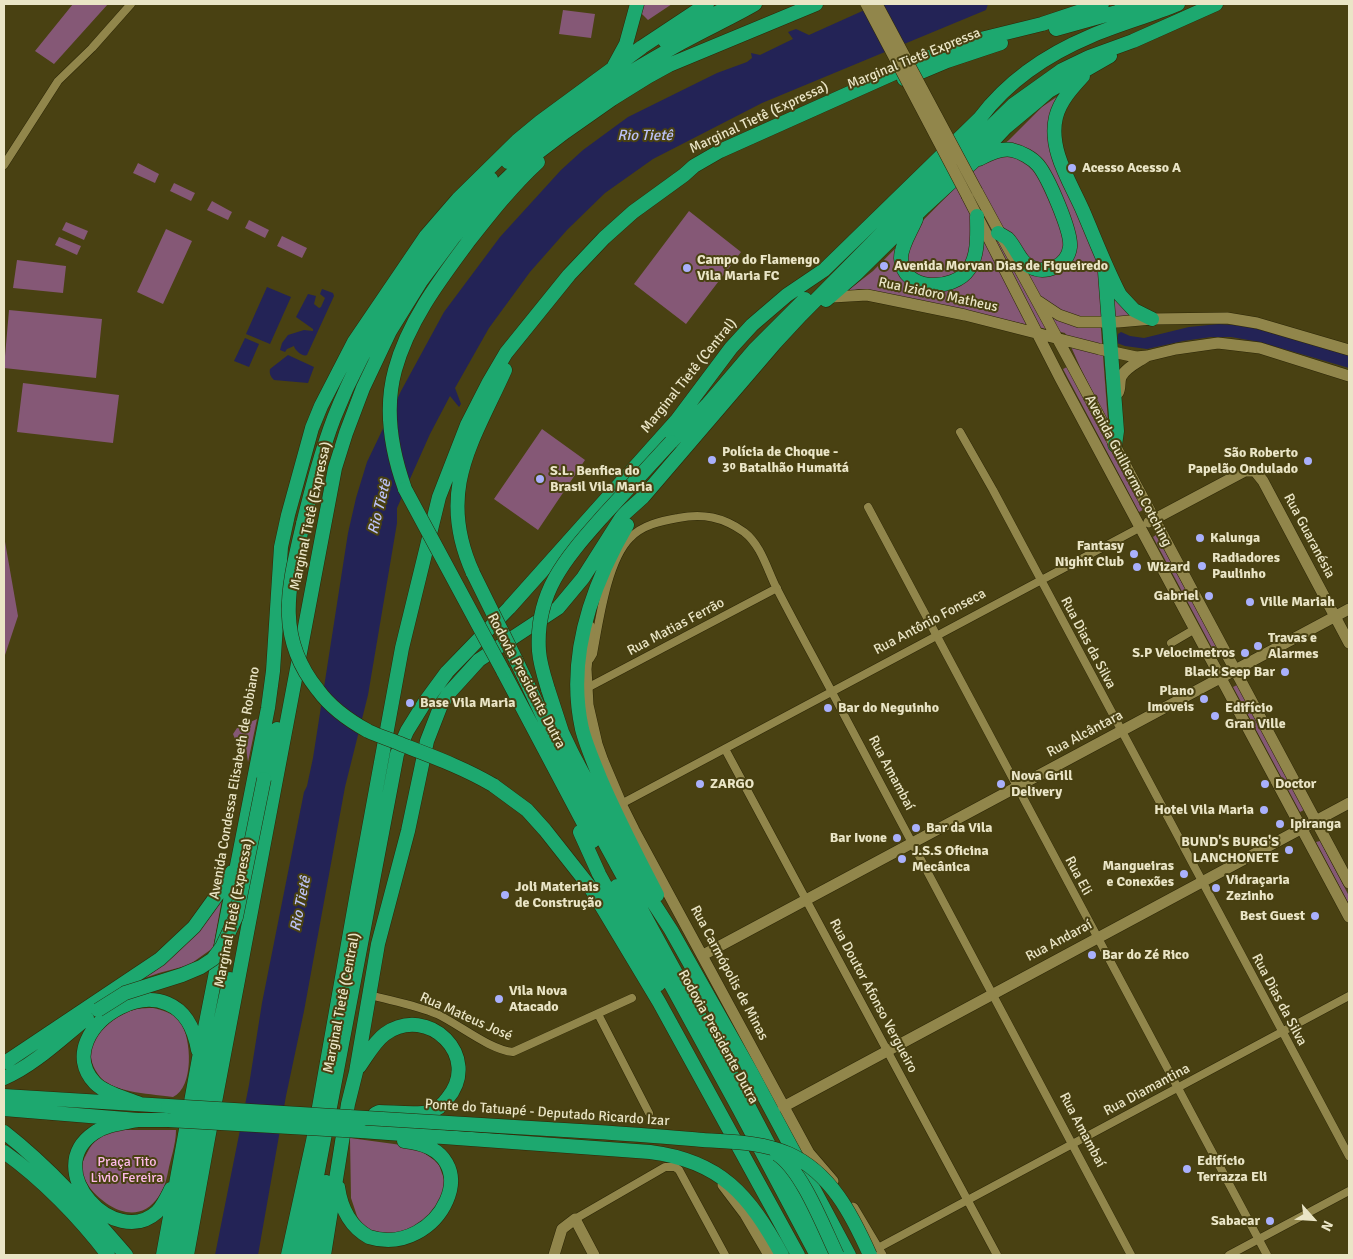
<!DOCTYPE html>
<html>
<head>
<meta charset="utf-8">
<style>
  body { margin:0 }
  #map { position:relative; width:1353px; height:1259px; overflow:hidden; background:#494112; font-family:Signika,sans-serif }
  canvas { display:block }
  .frame { position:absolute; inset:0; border:5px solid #eae5c6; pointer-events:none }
  .north { position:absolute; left:1288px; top:1194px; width:50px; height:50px; -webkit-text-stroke:4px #494112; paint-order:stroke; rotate:116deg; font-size:14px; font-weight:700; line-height:20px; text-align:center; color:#eae5c6 }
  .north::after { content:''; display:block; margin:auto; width:18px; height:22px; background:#eae5c6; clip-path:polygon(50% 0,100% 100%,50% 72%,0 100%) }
</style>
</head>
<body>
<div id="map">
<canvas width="1353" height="1259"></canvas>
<div class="frame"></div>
<div class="north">N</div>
</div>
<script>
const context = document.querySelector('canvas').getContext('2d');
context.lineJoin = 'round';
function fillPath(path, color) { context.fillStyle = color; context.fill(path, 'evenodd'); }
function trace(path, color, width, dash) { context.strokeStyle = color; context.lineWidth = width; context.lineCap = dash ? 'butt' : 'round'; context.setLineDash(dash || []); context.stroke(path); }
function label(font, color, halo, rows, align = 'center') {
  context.font = font + ' Signika,sans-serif'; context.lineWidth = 4; context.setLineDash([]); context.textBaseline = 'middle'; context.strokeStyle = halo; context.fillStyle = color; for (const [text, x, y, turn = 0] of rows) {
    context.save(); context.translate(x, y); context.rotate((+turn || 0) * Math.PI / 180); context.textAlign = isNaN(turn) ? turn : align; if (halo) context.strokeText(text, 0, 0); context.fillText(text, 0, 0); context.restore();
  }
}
fillPath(new Path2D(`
  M73 4H108L54 64 35 51Z
  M641 4H672L648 20 639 11Z
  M563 10 595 14 591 38 559 34Z
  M1087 79 1064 105 1053 137 1132 316H1100L1108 422 1080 367 1065 333 870 290 859 289 846 292 873 271 956 187 978 165 1009 140 1042 107 1058 96Z
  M138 163 159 174 155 183 133 173Z
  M174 183 195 193 191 201 170 191Z
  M212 201 232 212 228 220 207 210Z
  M689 211 741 252 686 324 634 284Z
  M249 220 269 230 265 238 245 228Z
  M66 222 88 231 84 240 62 230Z
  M166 229 192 241 163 304 137 292Z
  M282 236 307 248 302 258 277 246Z
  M59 237 81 246 77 255 55 245Z
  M17 260 66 266 63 293 13 288Z
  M9 310 102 319 96 378 4 368Z
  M1067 367 1143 510 1139 512 1063 369Z
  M23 383 119 395 113 443 17 432Z
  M542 429 585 460 538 530 494 499Z
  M1156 535 1222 657 1218 659 1153 537Z
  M4 536 18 616 4 658Z
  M1237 685 1304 810 1300 812 1233 687Z
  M257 719 248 762 246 748 235 739 233 734 237 728Z
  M1320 841 1349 896V904L1316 842Z
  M222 899 213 948 189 965 159 973 133 982Z
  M153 1008C162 1010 174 1013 180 1022 192 1038 194 1088 173 1097 154 1094 116 1093 102 1079 96 1073 89 1060 91 1051 95 1031 118 1013 137 1009 142 1008 148 1008 153 1008Z
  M116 1130H176C176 1142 172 1155 169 1167 167 1177 165 1188 159 1196 139 1226 108 1210 90 1188 86 1181 81 1175 82 1167 82 1162 85 1157 87 1153 93 1140 103 1134 116 1130Z
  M350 1138 416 1147 434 1160 439 1165 444 1179 445 1194 418 1232 377 1235 362 1225 357 1216 351 1198Z`), '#855876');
fillPath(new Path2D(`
  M878 4H988L986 10 762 103 653 159 605 193 567 230 530 272 489 328 455 388 461 404 459 407 450 396 430 434 397 508V523L368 695 345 787 304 1011 286 1096 258 1255H215L249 1085 262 1003 304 792 307 786 313 758 348 533 356 498 367 462 401 391 444 312 500 237 561 170 583 150 628 117 717 73 747 62 752 58 751 53 760 55 793 39 788 32 796 29 809 35Z
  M267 287 291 297 270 344 246 334Z
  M322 289 333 293 334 296 307 355C303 357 295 351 294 346L287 349 285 352 280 350 282 343 288 335 304 330 313 331V329L296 317 308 294 316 296 314 304 319 308 321 307 325 298 320 294Z
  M1219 324 1246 326 1349 354V368L1260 342 1231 337H1211L1183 341 1147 349 1125 346 1117 343 1118 334 1121 332 1130 336 1144 338 1189 327Z
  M245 338 259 344 249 367 234 361Z
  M288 355 314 367 308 383 274 380C271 377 269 374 270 369Z`), '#232356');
const street = new Path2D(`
  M4 165 58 81 92 48 131 4
  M960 432 993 490 1349 1156
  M868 507 1267 1255
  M1171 643 1195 629
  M590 659 593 654C599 622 607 561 630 538 642 525 661 521 678 518 703 513 723 517 744 532 761 545 767 569 776 587 795 624 815 660 834 696 932 883 1033 1068 1131 1255
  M587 688 777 588
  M725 749 997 1255
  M621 804 1141 527
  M370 995C392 1001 416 1005 437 1014 460 1025 490 1050 513 1052L632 998
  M598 1014 649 1113
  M575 1219 665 1167H675L679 1170 725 1255
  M878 1248 1349 996
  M1229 1255 1349 1191`);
const secondary = new Path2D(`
  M977 191 1074 369 1349 883
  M967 196 1060 378 1349 917
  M832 297 867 295 882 298 965 315 1099 349 1136 357 1147 356 1176 349 1218 343 1260 348 1349 376
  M1038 301 1059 315 1079 322H1118L1152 319 1227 318 1257 323 1349 350
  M1118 393C1121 388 1119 383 1121 377 1126 367 1139 362 1147 356
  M1149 522 1245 471H1255L1263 481 1349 643
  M590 627 586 669 588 705 597 744 603 761 623 808 634 830 809 1153 833 1181
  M703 955 1349 609
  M783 1107 1349 803
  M723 1185 745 1214 769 1255
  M853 1208 881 1255
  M554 1255 562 1229 575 1219 594 1255`);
const highway = new Path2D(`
  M1127 11 1152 4
  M1056 29 1117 12 1135 4
  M665 41 708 17 735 4
  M614 66 626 44 637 4
  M1083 76C1072 88 1060 101 1056 117 1048 150 1071 183 1083 211 1095 239 1106 268 1120 295L1134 310 1152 319
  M904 79 947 61 1001 43
  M979 159C989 154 1000 148 1012 150 1021 152 1032 158 1038 165 1048 177 1072 232 1070 247 1069 256 1063 264 1055 267 1048 270 1042 271 1036 269 1020 265 1018 250 1008 239 1006 237 1001 235 998 233
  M508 162C560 114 620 77 681 43 706 29 731 18 755 4
  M916 219C911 231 901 246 901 258 902 292 954 292 969 269 979 254 977 233 977 216
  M1105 272 1117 431 1115 445
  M826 300 856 274 924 207 974 161 1006 127 1036 102 1049 91 1110 56
  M671 442 707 405 754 350 805 299
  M405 489C391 450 384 410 395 370 408 322 439 281 468 242 490 214 512 186 538 162
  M303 524C312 488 321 452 334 418 369 328 426 249 491 179
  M627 525C591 587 566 657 582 729 586 745 594 763 600 778 617 818 637 856 657 895
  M473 573C436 491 472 443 505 370
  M516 660 594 823 748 1105 827 1255
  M503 671 593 841
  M548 689 562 732 572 753 640 882 671 930 751 1072 849 1255
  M264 779 277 729
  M493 785 527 810 545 830 590 887 659 1002 798 1255
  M580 832 599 874 659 984
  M617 886 739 1109 814 1250
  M6 1062 160 959 194 927 220 891 232 872
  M359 1067C367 1056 374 1042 385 1034 428 1003 483 1057 447 1099 443 1105 436 1110 429 1112 417 1115 392 1112 379 1112L375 1114
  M4 1078C33 1066 62 1038 87 1018
  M4 1096 168 1106
  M140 1104C126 1098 106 1094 95 1083 44 1030 180 945 198 1050
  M4 1109 138 1120H168
  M138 1120C124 1123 107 1124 94 1133 40 1170 115 1250 157 1212 163 1206 167 1197 171 1189
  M361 1131 650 1152C721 1161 749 1195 782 1255
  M4 1132C49 1167 89 1212 126 1255
  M4 1152C42 1179 80 1218 108 1255
  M338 1187C341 1208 349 1226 369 1237 439 1259 494 1150 404 1141
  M163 1255 199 1058 268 708 273 671 281 547 288 515 312 428 321 406 354 342 426 236 458 199 517 141 540 122 642 47 707 4
  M173 1255C195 1164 208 1070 230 979
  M187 1255 208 1139 335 468 346 433 363 388 390 331 421 281 453 238 489 196 519 167 565 132 612 99 649 76 669 65 816 4
  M288 1255 313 1141 357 893 402 648 439 497 467 425 489 382 506 353 569 275 604 238 633 212 684 175 694 166 720 151 948 49 981 39 1042 24 1102 4
  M302 1255 397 754 407 731 425 702 447 672 509 608 677 420 731 348 752 325 787 295 824 270 980 118C1008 81 1048 54 1091 36 1119 24 1149 16 1178 4
  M314 1255 326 1182
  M324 1255 348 1104 356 1072 378 944 408 831 427 741 441 705 449 693 479 660 558 608 583 578 623 515 643 497 775 343 801 315 894 221 1013 105 1062 70 1089 57 1133 41 1216 4`);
trace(street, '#2d2707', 9);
trace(secondary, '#2d2707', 12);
trace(highway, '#2d2707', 15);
trace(street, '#91864b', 8);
trace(secondary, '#91864b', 11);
trace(highway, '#1da86f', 14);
const secondaryBridge = new Path2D(`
  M866 4 967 196
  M877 4 977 191`);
const highwayBridge = new Path2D(`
  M405 489 503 671
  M303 524C289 585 274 636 318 690 331 708 348 720 368 731 379 736 391 740 403 745 434 757 464 768 493 785
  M473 573 516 660
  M548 689C544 676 540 664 539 651 535 591 567 557 604 515 626 491 649 466 671 442
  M98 1010 125 993 182 975 201 967 213 959 222 947 236 917 264 779
  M168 1106C311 1114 454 1123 597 1132 632 1134 667 1137 703 1140 732 1142 762 1142 789 1154 831 1173 852 1215 870 1255
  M168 1120 361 1131
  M777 1154C802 1170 824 1228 837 1255`);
trace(secondaryBridge, '#2d2707', 12, []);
trace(highwayBridge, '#2d2707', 15, []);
trace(secondaryBridge, '#91864b', 11);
trace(highwayBridge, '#1da86f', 14);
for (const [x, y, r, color] of [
  [1072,168,5,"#a9b0fc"],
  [884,266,5,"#a9b0fc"],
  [687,268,5,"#a9b0fc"],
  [712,460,5,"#a9b0fc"],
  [1308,461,5,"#a9b0fc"],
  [540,479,5,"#a9b0fc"],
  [1200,538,5,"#a9b0fc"],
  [1134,554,5,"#a9b0fc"],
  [1202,566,5,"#a9b0fc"],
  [1137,567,5,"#a9b0fc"],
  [1209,596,5,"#a9b0fc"],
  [1250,602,5,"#a9b0fc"],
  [1258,646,5,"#a9b0fc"],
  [1245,653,5,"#a9b0fc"],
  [1285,672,5,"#a9b0fc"],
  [1204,699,5,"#a9b0fc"],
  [410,703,5,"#a9b0fc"],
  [828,708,5,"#a9b0fc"],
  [1215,716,5,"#a9b0fc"],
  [700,784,5,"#a9b0fc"],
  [1001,784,5,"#a9b0fc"],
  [1265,784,5,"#a9b0fc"],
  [1264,810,5,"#a9b0fc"],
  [1280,824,5,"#a9b0fc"],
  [916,828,5,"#a9b0fc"],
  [897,838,5,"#a9b0fc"],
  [1289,850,5,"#a9b0fc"],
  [902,859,5,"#a9b0fc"],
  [1184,874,5,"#a9b0fc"],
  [1216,888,5,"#a9b0fc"],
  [505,895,5,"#a9b0fc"],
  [1315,916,5,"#a9b0fc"],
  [1092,955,5,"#a9b0fc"],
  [499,999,5,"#a9b0fc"],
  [1187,1169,5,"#a9b0fc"],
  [1270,1221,5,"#a9b0fc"]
]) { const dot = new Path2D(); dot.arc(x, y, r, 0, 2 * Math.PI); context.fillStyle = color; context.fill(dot); trace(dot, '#494112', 2); }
label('14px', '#eae5c6', '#494112', [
  ["Marginal Tietê Expressa",914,59,-22],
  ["Marginal Tietê (Expressa)",759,118,-25],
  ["Rua Izidoro Matheus",938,295,12],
  ["Marginal Tietê (Central)",689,376,-51],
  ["Avenida Guilherme Cotching",1128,471,62],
  ["Marginal Tietê (Expressa)",311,516,-78],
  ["Rua Guaranésia",1309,536,62],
  ["Rua Antônio Fonseca",930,622,-28],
  ["Rua Matias Ferrão",676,627,-28],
  ["Rua Dias da Silva",1088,643,62],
  ["Rodovia Presidente Dutra",526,681,62],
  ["Rua Alcântara",1085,734,-28],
  ["Rua Amambaí",891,773,62],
  ["Avenida Condessa Elisabeth de Robiano",235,783,-80],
  ["Rua Eli",1078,876,62],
  ["Marginal Tietê (Expressa)",234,913,-79],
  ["Rua Andaraí",1059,941,-28],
  ["Rua Carmópolis de Minas",729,973,62],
  ["Rua Doutor Afonso Vergueiro",873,996,62],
  ["Rua Dias da Silva",1279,1000,62],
  ["Marginal Tietê (Central)",342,1003,-79],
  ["Rua Mateus José",466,1017,24],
  ["Rodovia Presidente Dutra",718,1037,61],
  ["Rua Diamantina",1147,1090,-28],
  ["Ponte do Tatuapé - Deputado Ricardo Izar",547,1113,4],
  ["Rua Amambaí",1082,1130,62]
]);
label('bold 14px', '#eae5c6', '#494112', [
  ["Acesso Acesso A",1082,168],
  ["Campo do Flamengo",697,260],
  ["Vila Maria FC",697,276],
  ["Avenida Morvan Dias de Figueiredo",894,266],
  ["Polícia de Choque -",722,452],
  ["3º Batalhão Humaitá",722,468],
  ["São Roberto",1298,453,"right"],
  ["Papelão Ondulado",1298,469,"right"],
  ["S.L. Benfica do",550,471],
  ["Brasil Vila Maria",550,487],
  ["Kalunga",1210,538],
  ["Fantasy",1124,546,"right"],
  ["Nighit Club",1124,562,"right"],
  ["Radiadores",1212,558],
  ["Paulinho",1212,574],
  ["Wizard",1147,567],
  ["Gabriel",1199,596,"right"],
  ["Ville Mariah",1260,602],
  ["Travas e",1268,638],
  ["Alarmes",1268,654],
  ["S.P Velocimetros",1235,653,"right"],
  ["Black Seep Bar",1275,672,"right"],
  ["Plano",1194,691,"right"],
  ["Imoveis",1194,707,"right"],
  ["Base Vila Maria",420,703],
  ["Bar do Neguinho",838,708],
  ["Edifício",1225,708],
  ["Gran Ville",1225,724],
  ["Nova Grill",1011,776],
  ["Delivery",1011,792],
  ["ZARGO",710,784],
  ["Doctor",1275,784],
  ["Hotel Vila Maria",1254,810,"right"],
  ["Ipiranga",1290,824],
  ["Bar da Vila",926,828],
  ["Bar Ivone",887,838,"right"],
  ["BUND'S BURG'S",1279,842,"right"],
  ["LANCHONETE",1279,858,"right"],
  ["J.S.S Oficina",912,851],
  ["Mecânica",912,867],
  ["Mangueiras",1174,866,"right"],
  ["e Conexões",1174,882,"right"],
  ["Vidraçaria",1226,880],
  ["Zezinho",1226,896],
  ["Joli Materiais",515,887],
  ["de Construção",515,903],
  ["Best Guest",1305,916,"right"],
  ["Bar do Zé Rico",1102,955],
  ["Vila Nova",509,991],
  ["Atacado",509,1007],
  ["Edifício",1197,1161],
  ["Terrazza Eli",1197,1177],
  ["Sabacar",1260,1221,"right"]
], 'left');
label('14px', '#febae8', '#494112', [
  ["Praça Tito",127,1162],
  ["Livio Fereira",127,1178]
]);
label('italic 15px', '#bcc2f6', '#494112', [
  ["Rio Tietê",645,136],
  ["Rio Tietê",380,507,-76],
  ["Rio Tietê",301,904,-79]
]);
</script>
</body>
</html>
